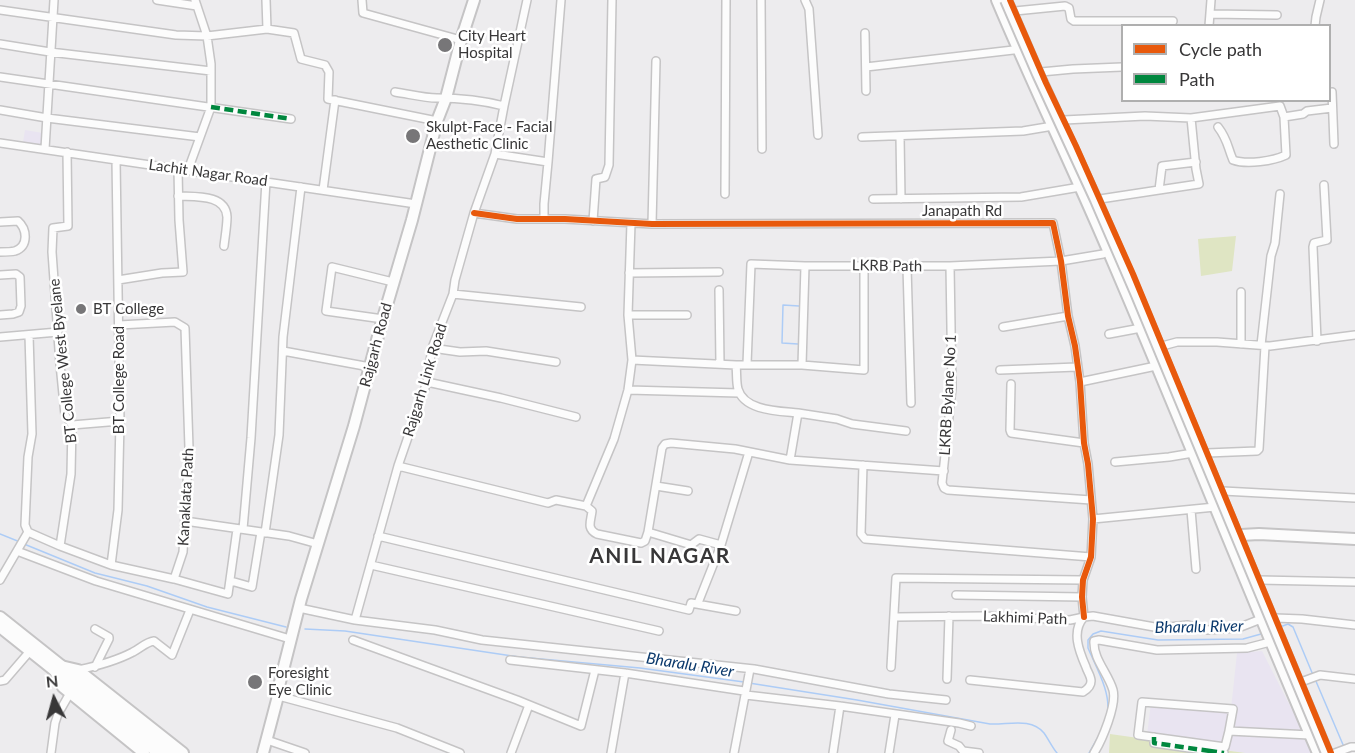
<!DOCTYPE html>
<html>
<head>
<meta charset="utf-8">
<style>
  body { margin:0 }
  #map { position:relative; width:1355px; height:753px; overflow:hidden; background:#edecee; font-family:Lato,sans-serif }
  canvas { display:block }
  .legend { position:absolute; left:1121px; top:24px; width:210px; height:78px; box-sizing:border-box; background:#fff; border:2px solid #afafaf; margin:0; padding:8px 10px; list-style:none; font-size:18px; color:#383738 }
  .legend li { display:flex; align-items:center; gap:12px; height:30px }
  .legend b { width:30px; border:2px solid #afafaf }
  .north { position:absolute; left:24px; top:669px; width:60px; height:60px; -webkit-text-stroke:4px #fff; paint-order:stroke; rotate:354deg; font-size:16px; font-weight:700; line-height:24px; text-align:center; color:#383738 }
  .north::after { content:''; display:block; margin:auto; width:21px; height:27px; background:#383738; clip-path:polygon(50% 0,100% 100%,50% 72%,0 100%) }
</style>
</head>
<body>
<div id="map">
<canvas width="1355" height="753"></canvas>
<ul class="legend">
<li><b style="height:8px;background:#e8590c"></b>Cycle path</li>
<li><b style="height:8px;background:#00873e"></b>Path</li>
</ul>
<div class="north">N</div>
</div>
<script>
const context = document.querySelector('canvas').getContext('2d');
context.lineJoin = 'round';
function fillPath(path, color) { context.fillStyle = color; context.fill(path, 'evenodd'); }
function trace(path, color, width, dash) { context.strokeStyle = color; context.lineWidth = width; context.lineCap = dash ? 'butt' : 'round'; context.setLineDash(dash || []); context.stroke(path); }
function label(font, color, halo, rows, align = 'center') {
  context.font = font + ' Lato,sans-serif'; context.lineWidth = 5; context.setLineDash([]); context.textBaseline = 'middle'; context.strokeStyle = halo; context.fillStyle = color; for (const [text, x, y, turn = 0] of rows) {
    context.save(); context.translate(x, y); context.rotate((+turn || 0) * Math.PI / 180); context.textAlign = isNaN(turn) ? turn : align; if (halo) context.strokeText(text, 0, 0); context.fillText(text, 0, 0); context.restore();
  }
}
fillPath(new Path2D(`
  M25 130 43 133 42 146 23 142Z
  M1262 651 1314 753H1245L1226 750 1224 745 1147 735 1151 703 1231 709 1237 653Z`), '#e9e4f1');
fillPath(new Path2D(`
  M1236 236 1232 271 1201 276 1198 239Z
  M1110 734 1245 753H1109Z`), '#dfe5c3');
trace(new Path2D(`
  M798 344 782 343 783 305 799 306
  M0 534 20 542
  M24 544 95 573 147 586 207 607 286 627
  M1280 627 1288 624 1293 627 1313 675
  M305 629 345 631 519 657 640 668 744 682
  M1315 679 1344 747
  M749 683 857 700 990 724C1008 725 1031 717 1044 733 1049 740 1052 747 1057 753
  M1107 715C1112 694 1096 667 1088 648V640L1093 634 1101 631 1158 640 1243 639 1261 634
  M1089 753 1103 728`), '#adccf6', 1.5);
const street = new Path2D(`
  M157 0 197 6
  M195 0 207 36 267 29 266 0
  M362 0 363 13 461 40
  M761 0 762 149
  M805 0 809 9 818 135
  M0 10 176 35 207 36 211 64V107L188 170
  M1015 11 1065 6 1069 8 1071 19 1074 21H1173
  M1210 14 1277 15
  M1209 26 1211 0
  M1315 26 1316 17 1320 0
  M267 29 294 33 301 59 325 65 329 72 328 99 437 121
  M865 33 866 91
  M0 44 50 52 211 71
  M866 67 1022 49
  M1041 72 1073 69 1122 67
  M0 77 291 119
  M395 92C409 94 424 98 437 98 460 98 481 100 504 106
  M1332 92 1334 144
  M0 110 47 118 200 137
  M1064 120 1145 116 1191 118
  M1218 127C1228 140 1227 146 1233 160 1247 165 1273 161 1286 155L1284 117 1303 114 1307 111 1332 108
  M900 136 901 199
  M862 137 1023 131 1053 126
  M0 143 416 204
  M45 149 54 0
  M495 154 548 162 561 0
  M323 190 335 100
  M1159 190 1199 184 1196 169 1191 118 1280 106 1284 117
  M725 194 726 0
  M178 196C195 197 226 194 227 217 227 226 225 237 224 246
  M873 199 1021 197 1080 187
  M1100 199 1159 190 1162 166 1196 162
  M474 213 517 219H565L652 224 1053 223 1061 261 1068 316 1075 346 1080 382 1084 443 1088 464 1093 519 1091 557 1083 580 1082 597 1084 617
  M544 219V204L548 162
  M593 221 596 179 605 177 609 165 612 0
  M0 222 18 221C27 229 29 246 15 251 11 252 5 252 0 252
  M652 224 656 61
  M950 266 952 388 942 483 944 488 948 490 1091 500
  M907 267 911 403
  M629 273 719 272
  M0 275 16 274 20 277 21 306 19 312 13 314 0 315
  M118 280 162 273 183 272 179 220 178 169
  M719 290 720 364
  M1241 292V344
  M453 294 581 307
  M628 315H687
  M383 319 326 311 332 267 393 282
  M1003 327 1068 316
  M1109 334 1141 328
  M0 337 58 332
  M1317 341 1313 247 1314 243 1327 240 1324 185
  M1261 345 1271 256 1275 243 1280 194
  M432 348 460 352 486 351 556 362
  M1155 348 1177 342H1217L1270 346 1355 335
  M283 351 370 367
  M632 360 736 365H802L864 370V265
  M747 364 751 264 805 266H950L1061 261 1103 254 1112 251
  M736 365C737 373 736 382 738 389 744 411 779 411 798 413L790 460
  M802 365 805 266
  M1000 370 1077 367
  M427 382 501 398 576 417
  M1080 382 1156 366
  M1011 384 1010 430 1011 433 1084 443
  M628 390 739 393
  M798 413 837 419 852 424 906 431
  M72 425 120 421
  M1207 453 1257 451 1259 449 1265 346
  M1115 462 1169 457 1193 453
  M863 465 861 534 865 539 1091 557
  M398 466 548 503 556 500 586 506 614 439 628 390 632 360 628 315 631 223
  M656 486 688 491
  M1223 491 1355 498
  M586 506 592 511C591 521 586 529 597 534L641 543 645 541 648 532 662 448 665 444 671 443 735 449 790 460 944 471
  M1191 510 1196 569
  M1093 519 1215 507
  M185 521 289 536 318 544
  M243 529 251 438 266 181
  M28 532 60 546 111 565 174 579 183 552 189 448 185 328 175 322 119 325
  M648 532 688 544 691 545 699 539 721 545
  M265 533 279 435 283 337 301 187
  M378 536 689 610 691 603 736 611
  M60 546 71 474 72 425 65 415 60 364 52 252 53 228 68 226 67 152
  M17 551 96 581 290 639
  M111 565 118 510 120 421 116 160
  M371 565 659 631
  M174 579 228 594 237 529
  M0 580 28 532 25 525 28 457 32 434 29 335
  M1259 580 1355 582
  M231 581 252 587 261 532
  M956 595 1082 597
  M698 603 721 545 749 452
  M299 608 355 620 435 630 482 640 754 669 889 694 946 700
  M894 616 896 617 983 616 1070 620 1084 617 1093 616 1160 628 1188 625 1207 630 1238 628 1261 619
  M1275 618 1302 619 1355 625
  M355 620 398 466 427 382 432 348 453 294 455 280 474 213 495 154 504 106 527 0
  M95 629 109 637V639L95 667
  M353 640 517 700 581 726 595 670
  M510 660 625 673 744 691 746 695 840 706 959 723 971 726
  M891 667 896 578 1083 580
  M78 670C97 666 116 661 133 652 141 648 146 642 154 641L172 655 190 610
  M947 679 949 616
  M970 680 1083 692C1088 689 1091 686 1091 681 1091 676 1087 671 1086 667 1079 651 1071 631 1084 617
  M0 681 5 680 30 651
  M1301 682 1320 675 1355 679
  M275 695 397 728 460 753
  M951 730 948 741 959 746 963 751 979 753
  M1229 731 1233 709 1142 702 1138 735 1225 747 1229 731 1310 735
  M1154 737V743L1210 751
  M267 740 305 753
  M51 753 55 723 58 714 70 693
  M511 753 529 705
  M611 753 625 673
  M734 753 750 669
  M833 753 840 706
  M889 753 895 715
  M1094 753C1102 740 1117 705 1113 690 1108 673 1093 659 1094 641L1099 640 1157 650 1247 648 1270 642
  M1210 753V751L1224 753
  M1335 753 1351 747H1355`);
const secondary = new Path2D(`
  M997 0C1034 88 1076 174 1113 262 1183 425 1248 590 1318 753
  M1241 535 1259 534 1355 539
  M61 666 78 670 183 753
  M55 671 63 687 144 753
  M263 753 278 696V690L301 599 354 426 381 325 412 220 437 121 446 98 461 40 474 0`);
const primary = new Path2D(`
  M0 617 171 753
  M0 627 158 753`);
trace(street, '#c5c4c5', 10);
trace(secondary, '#c5c4c5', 14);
trace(primary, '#c5c4c5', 14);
trace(street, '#fcfcfc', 7);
trace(secondary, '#fcfcfc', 10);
trace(primary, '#fcfcfc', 10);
const secondaryBridge = new Path2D(`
  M1006 0 1038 74 1096 200 1137 295 1327 753`);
trace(secondaryBridge, '#c5c4c5', 14, []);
trace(secondaryBridge, '#fcfcfc', 10);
trace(new Path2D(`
  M211 107 291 119
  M1154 737V743L1210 751
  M1210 753V751L1224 753`), '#00873e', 4.5, [9, 4.5]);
trace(new Path2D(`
  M1010 0 1046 83 1076 146 1133 274 1331 753
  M474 213 517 219H565L652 224 1053 223 1061 261 1068 316 1075 346 1080 382 1084 443 1088 464 1093 519 1091 557 1083 580 1082 597 1084 617`), '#e8590c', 6);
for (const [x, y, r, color] of [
  [445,45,8,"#777678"],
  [413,136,8,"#777678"],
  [81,309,6,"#777678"],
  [255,682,8,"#777678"]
]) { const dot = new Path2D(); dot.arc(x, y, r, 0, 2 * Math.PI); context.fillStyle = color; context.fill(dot); trace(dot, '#fff', 2); }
label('15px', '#383738', '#fff', [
  ["City Heart",458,36],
  ["Hospital",458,53],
  ["Skulpt-Face - Facial",426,127],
  ["Aesthetic Clinic",426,144],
  ["BT College",93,309],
  ["Foresight",268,673],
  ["Eye Clinic",268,690]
], 'left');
label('15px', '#383738', '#fff', [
  ["Lachit Nagar Road",208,173,8],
  ["Janapath Rd",962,211],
  ["LKRB Path",887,266,1],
  ["Rajgarh Road",376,345,-75],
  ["BT College West Byelane",63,361,-96],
  ["BT College Road",119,380,-90],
  ["Rajgarh Link Road",425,380,-73],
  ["LKRB Bylane No 1",948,395,-87],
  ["Kanaklata Path",186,497,-87],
  ["Lakhimi Path",1025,618,2]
]);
label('italic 16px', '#0b396c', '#fff', [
  ["Bharalu River",1199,627,-1],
  ["Bharalu River",690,665,9]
]);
context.letterSpacing = '1.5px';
label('bold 21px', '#383738', '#fff', [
  ["ANIL NAGAR",660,556]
]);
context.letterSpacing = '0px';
</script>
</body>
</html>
